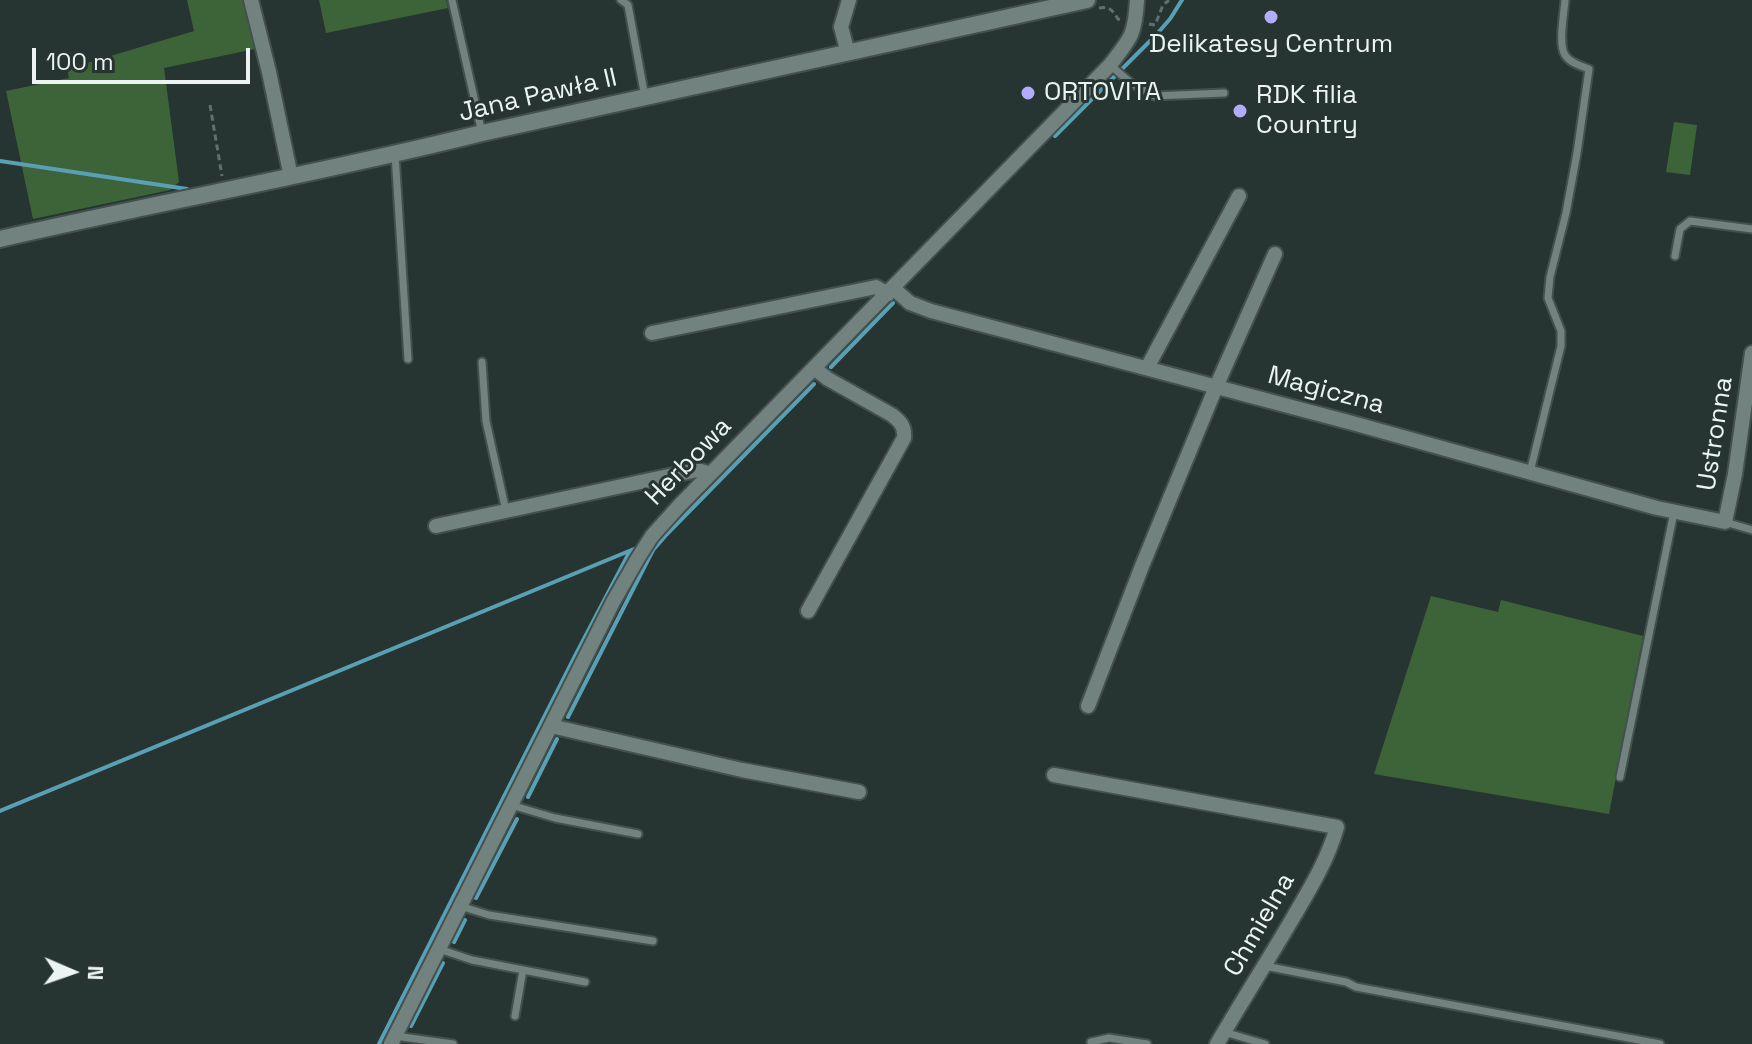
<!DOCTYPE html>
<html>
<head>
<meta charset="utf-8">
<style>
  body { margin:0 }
  #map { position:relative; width:1752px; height:1044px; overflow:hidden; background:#273532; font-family:"Space Grotesk",sans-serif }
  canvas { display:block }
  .north { position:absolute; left:32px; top:932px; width:80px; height:80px; -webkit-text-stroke:6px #273532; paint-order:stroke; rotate:92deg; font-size:22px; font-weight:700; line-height:32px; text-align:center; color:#ebf4f3 }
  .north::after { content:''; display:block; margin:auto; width:28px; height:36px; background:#ebf4f3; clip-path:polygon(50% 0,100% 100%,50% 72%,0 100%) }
  .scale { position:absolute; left:32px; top:48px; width:218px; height:36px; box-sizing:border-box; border:4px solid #ebf4f3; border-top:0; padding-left:10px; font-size:24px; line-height:28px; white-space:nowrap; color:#ebf4f3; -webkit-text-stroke:6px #273532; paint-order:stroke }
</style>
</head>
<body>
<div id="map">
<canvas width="1752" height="1044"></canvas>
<div class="north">N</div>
<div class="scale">100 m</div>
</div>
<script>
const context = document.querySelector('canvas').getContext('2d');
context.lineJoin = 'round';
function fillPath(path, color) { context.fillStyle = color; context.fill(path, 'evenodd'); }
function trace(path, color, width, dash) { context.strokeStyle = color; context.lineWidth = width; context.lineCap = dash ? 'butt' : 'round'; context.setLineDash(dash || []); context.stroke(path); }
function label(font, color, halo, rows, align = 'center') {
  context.font = font + ' "Space Grotesk",sans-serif'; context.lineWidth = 6; context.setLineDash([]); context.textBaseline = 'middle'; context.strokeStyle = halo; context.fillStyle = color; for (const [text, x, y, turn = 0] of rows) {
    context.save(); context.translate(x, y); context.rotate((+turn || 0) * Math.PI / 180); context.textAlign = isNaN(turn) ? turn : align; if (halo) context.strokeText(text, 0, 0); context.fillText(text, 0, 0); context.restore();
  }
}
fillPath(new Path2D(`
  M187 0H245L255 49 164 68 179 182 170 190 33 219 6 91 69 78 67 69 194 31Z
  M319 0H446L448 8 326 33Z
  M1674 122 1697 125 1690 175 1666 172Z
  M1431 596 1498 612 1501 600 1643 636 1609 814 1374 774Z`), '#3d6438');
trace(new Path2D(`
  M1055 136 1156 35 1170 19 1182 0
  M0 161 187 189
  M831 367 893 303
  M568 717 653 550 667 534 814 384
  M528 797 557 739
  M0 811 634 549
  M476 898 517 819
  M454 942 465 920
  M411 1026 443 963
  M379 1044 575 656 630 551`), '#5aa0b5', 4);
const service = new Path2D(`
  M452 0 482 133
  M621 0 628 5 645 97
  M1110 65 1131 83 1154 96 1224 93
  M395 154 408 359
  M1675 256 1680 229 1690 221 1752 229
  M482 362 486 421 506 511
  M1530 472 1561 346V331L1548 298 1550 277 1566 213 1577 153 1589 69C1581 66 1570 63 1565 55 1558 44 1564 14 1565 0
  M1725 522 1752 530
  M1620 777 1674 512
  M511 805 555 818 638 834
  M460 906 489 915 653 941
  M439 949 472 960 585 982
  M1265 966 1346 982 1356 987 1660 1044
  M515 1016 523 970
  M1224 1032 1265 1044
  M395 1036 453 1044
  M1091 1042 1109 1038 1147 1044`);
const minor = new Path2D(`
  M251 0 269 72 291 177
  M848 53 841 27 849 0
  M893 288 910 303 931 311 1356 424 1657 508 1725 522 1735 474 1752 353
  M652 333 876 287 888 294
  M1147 368 1239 196
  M436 526 673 475 698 470 710 474
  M808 611 904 438C905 427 901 422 892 415L828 379 814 368
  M1088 706 1142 566 1216 387 1275 254
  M551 726 742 770 859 792
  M1054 775 1337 827C1328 859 1311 887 1294 916 1269 959 1242 1001 1217 1044
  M391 1044 613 602 638 558 652 536 679 506 1110 65C1131 38 1135 35 1137 0`);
const tertiary = new Path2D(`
  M0 239C160 202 322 173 482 133L1087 0`);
trace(service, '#44504e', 11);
trace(minor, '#44504e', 18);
trace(tertiary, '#44504e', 20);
trace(new Path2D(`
  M1099 8C1110 6 1113 11 1118 19L1121 20
  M1149 24 1155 25 1163 5 1169 0
  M210 105 222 176`), '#626f6c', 3, [6, 4]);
trace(service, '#72827f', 7);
trace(minor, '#72827f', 14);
trace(tertiary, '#72827f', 16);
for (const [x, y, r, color] of [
  [1271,17,8,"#b1adfa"],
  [1028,93,8,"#b1adfa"],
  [1240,111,8,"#b1adfa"]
]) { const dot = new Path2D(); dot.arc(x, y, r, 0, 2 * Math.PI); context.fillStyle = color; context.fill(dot); trace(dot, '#273532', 3); }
label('26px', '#ebf4f3', '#273532', [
  ["Delikatesy Centrum",1271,45,"center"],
  ["ORTOVITA",1044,93],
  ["RDK filia",1256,96],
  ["Country",1256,126]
], 'left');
label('26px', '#ebf4f3', '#273532', [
  ["Jana Pawła II",538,96,-13],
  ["Magiczna",1326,391,15],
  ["Ustronna",1716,434,-81],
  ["Herbowa",689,462,-46],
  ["Chmielna",1260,925,-60]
]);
</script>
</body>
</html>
